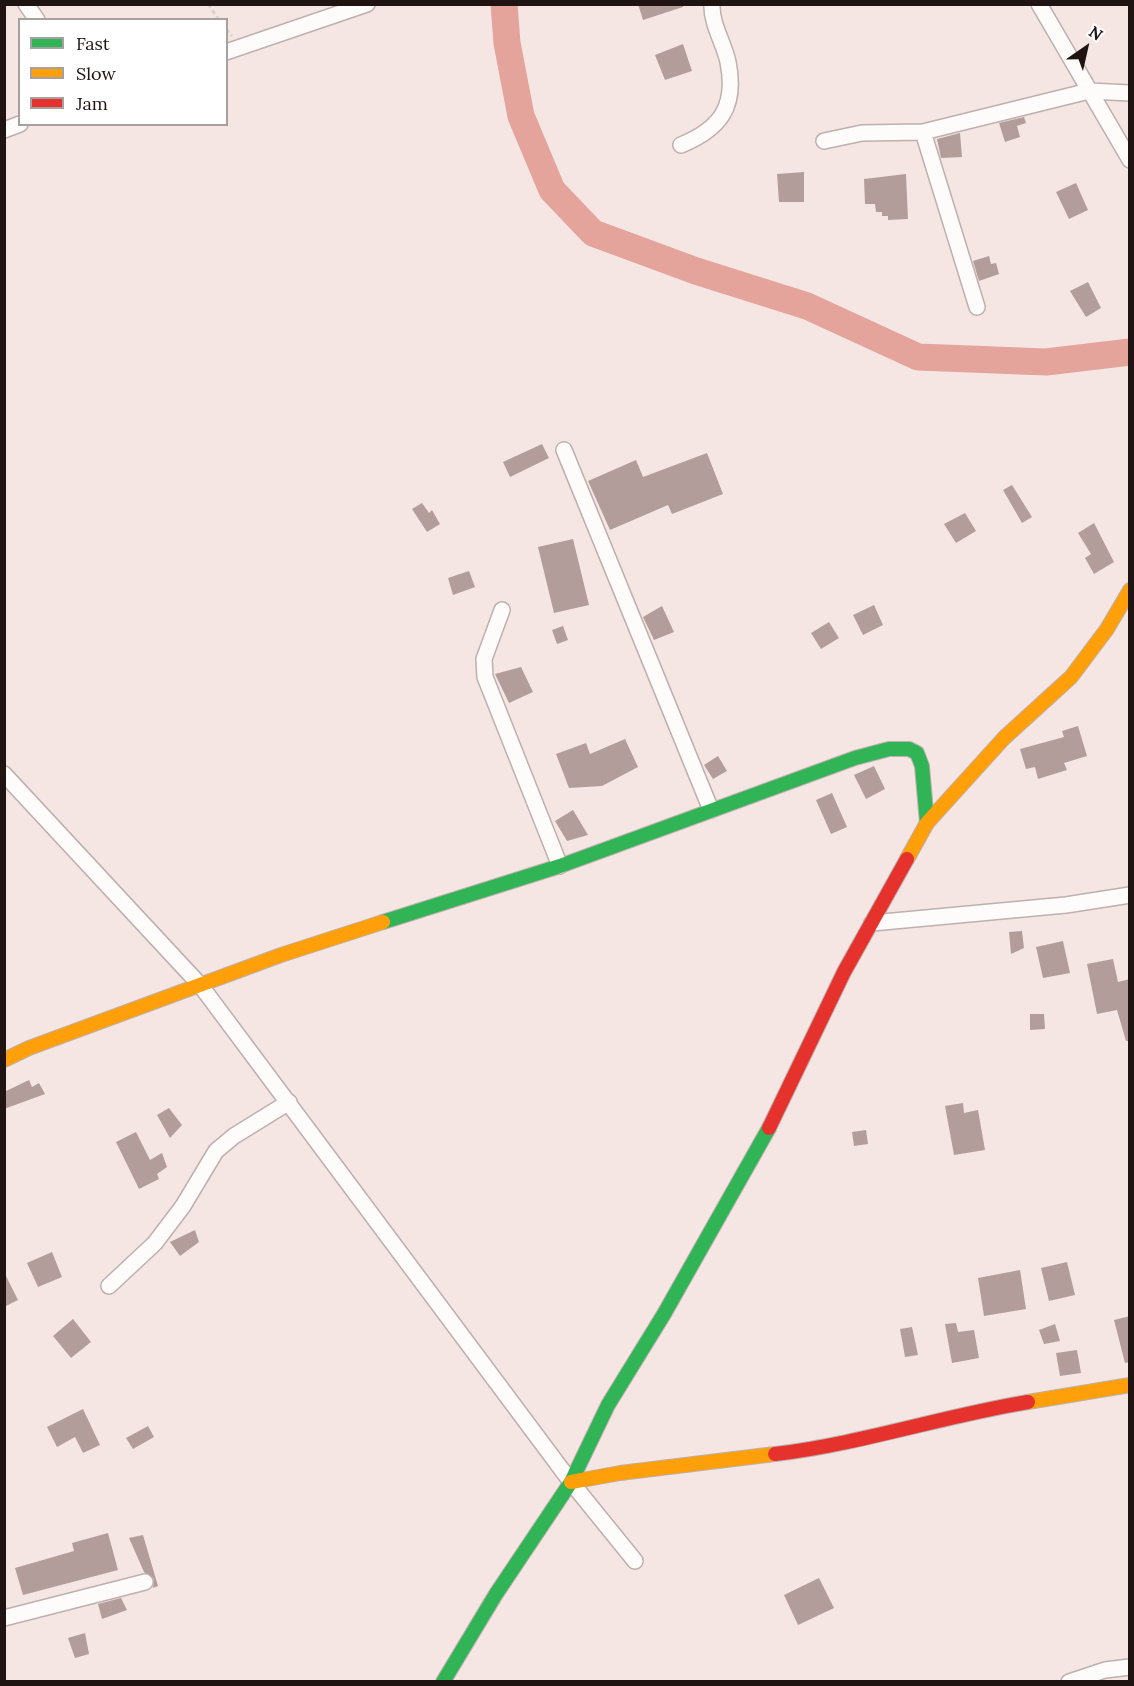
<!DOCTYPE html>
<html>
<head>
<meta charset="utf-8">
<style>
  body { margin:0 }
  #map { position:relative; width:1134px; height:1686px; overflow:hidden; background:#f5e6e3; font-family:Lora,serif }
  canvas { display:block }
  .frame { position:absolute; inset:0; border:6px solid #201413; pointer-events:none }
  .legend { position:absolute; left:18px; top:18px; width:210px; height:108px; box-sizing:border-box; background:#fff; border:2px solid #a6a1a1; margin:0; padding:8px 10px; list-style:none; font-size:18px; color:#201413 }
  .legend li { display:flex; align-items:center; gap:12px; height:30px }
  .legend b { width:30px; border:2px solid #a6a1a1 }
  .north { position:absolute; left:1056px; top:18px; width:60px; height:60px; -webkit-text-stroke:4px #fff; paint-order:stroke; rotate:34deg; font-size:16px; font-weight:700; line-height:24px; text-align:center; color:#201413 }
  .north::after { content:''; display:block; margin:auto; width:21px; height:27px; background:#201413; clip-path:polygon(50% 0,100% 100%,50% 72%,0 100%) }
</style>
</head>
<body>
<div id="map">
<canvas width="1134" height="1686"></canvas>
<div class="frame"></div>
<ul class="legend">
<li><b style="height:8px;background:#30b455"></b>Fast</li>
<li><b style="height:8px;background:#ff9f0a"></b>Slow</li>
<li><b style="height:8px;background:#e5322d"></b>Jam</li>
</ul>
<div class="north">N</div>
</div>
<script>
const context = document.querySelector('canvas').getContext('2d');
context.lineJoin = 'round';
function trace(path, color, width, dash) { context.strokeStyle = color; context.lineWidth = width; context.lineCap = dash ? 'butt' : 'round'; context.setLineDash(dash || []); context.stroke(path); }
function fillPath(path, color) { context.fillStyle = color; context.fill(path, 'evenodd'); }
trace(new Path2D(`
  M504 4 507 43 521 116 552 190 593 233 696 271 807 306 918 357 1046 362 1130 352`), '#e4a49c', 27);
fillPath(new Path2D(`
  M638 4H683V7L643 20Z
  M683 44 692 71 665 80 655 55Z
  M1024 117 1026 123 1017 126 1020 137 1005 142 999 123Z
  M960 133 962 157 941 158 937 139Z
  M804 172V202H779L777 174Z
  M906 174 908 219 888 220V216H882V212H876L875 204H865L864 179Z
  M1076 183 1088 210 1069 219 1056 192Z
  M989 256 991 264 996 263 999 274 979 281 973 261Z
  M1088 282 1101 308 1086 317 1070 291Z
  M542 444 549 458 510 477 503 462Z
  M707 453 723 494 672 514 668 505 610 530 588 481 636 460 643 477Z
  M1012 485 1032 517 1022 523 1003 490Z
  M422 503 429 513 432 510 440 524 427 532 412 509Z
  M965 513 976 531 956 543 944 524Z
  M1094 523 1114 562 1094 574 1085 558 1091 554 1078 533Z
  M573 539 589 605 554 613 538 547Z
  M469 571 475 587 453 595 448 578Z
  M874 605 883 625 863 635 853 615Z
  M662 606 674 632 654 640 643 617Z
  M829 622 839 638 821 649 811 633Z
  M563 626 568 640 557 644 552 630Z
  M521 667 533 692 509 703 495 674Z
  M1078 726 1087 756 1064 763 1067 770 1038 779 1035 767 1026 769 1020 749 1064 737 1062 731Z
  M625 739 638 767 602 786 569 788 556 754 586 743 590 754Z
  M718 756 727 771 713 779 704 765Z
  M874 766 885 789 866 799 854 775Z
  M832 793 847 827 831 834 816 800Z
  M573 810 588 835 567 841 555 821Z
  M1022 931 1024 948 1011 954 1009 932Z
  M1063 941 1070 973 1043 978 1036 947Z
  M1113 959 1118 982 1130 979V1041H1126L1117 1010 1097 1014 1087 964Z
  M1030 1014H1044L1045 1029 1030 1030Z
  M29 1080 32 1087 39 1083 45 1094 4 1109V1092Z
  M963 1103 964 1113 978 1110 985 1150 954 1155 945 1106Z
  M169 1108 182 1125 170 1138 157 1115Z
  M866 1130 868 1144 854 1146 852 1132Z
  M136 1132 150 1160 162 1153 167 1167 157 1174 159 1179 139 1189 116 1142Z
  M195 1230 199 1242 180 1256 170 1242Z
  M52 1252 62 1277 38 1287 27 1263Z
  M1067 1262 1075 1295 1049 1301 1041 1268Z
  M1020 1270 1026 1309 984 1316 978 1278Z
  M4 1272 18 1300 4 1307Z
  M1130 1316V1362L1125 1363 1114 1320Z
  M73 1319 91 1342 71 1358 53 1336Z
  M956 1323 958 1332 974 1330 979 1358 952 1363 945 1324Z
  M1055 1324 1060 1341 1044 1344 1039 1330Z
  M912 1327 918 1355 905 1357 900 1329Z
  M1077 1350 1081 1373 1060 1376 1056 1353Z
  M83 1409 100 1445 83 1453 75 1437 57 1447 47 1427Z
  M148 1426 154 1437 133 1449 126 1438Z
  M108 1533 118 1570 23 1595 15 1568 74 1551 72 1543Z
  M143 1535 158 1586 153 1588 154 1579 144 1572 129 1538Z
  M819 1578 834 1608 798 1625 784 1595Z
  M121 1598 127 1610 102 1619 98 1604Z
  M85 1633 89 1654 75 1658 68 1638Z`), '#b39d9b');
const street = new Path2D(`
  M26 4 37 20
  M1039 4 1130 160
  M226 52 367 4
  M4 130 20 124
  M923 132 977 307
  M824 141 862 133 923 132 1089 91 1130 93
  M681 145C720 129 737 107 728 62 724 43 711 24 712 4
  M564 450 711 810
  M502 610 484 659 485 677 560 866
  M4 774 201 986 571 1482 635 1561
  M872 923 1066 905 1130 895
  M109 1286 155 1243 183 1206 216 1151 234 1136 289 1102
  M4 1618 145 1582
  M1069 1682 1105 1670 1130 1667`);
const fast = new Path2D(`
  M383 922 560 866 855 758 889 749H909L917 753 922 766 927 823
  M443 1682 496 1594 571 1482 608 1405 664 1314 769 1128`);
const slow = new Path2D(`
  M907 859 927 823 1004 738 1071 677 1107 629 1130 590
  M4 1060 29 1048 281 955 383 922
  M1028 1402 1130 1385
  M571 1482 620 1473 775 1454`);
const jam = new Path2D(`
  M769 1128 844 972 907 859
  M775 1454C860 1444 943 1416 1028 1402`);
trace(street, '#bdb0ae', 18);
trace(fast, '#bdb0ae', 16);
trace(slow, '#bdb0ae', 16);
trace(jam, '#bdb0ae', 16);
trace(new Path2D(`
  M208 4 219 20
  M226 29 232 36`), '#d7d2d2', 3, [4.5, 3]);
trace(street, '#fefbfb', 15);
trace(fast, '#30b455', 14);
trace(slow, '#ff9f0a', 14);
trace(jam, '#e5322d', 14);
</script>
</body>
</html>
